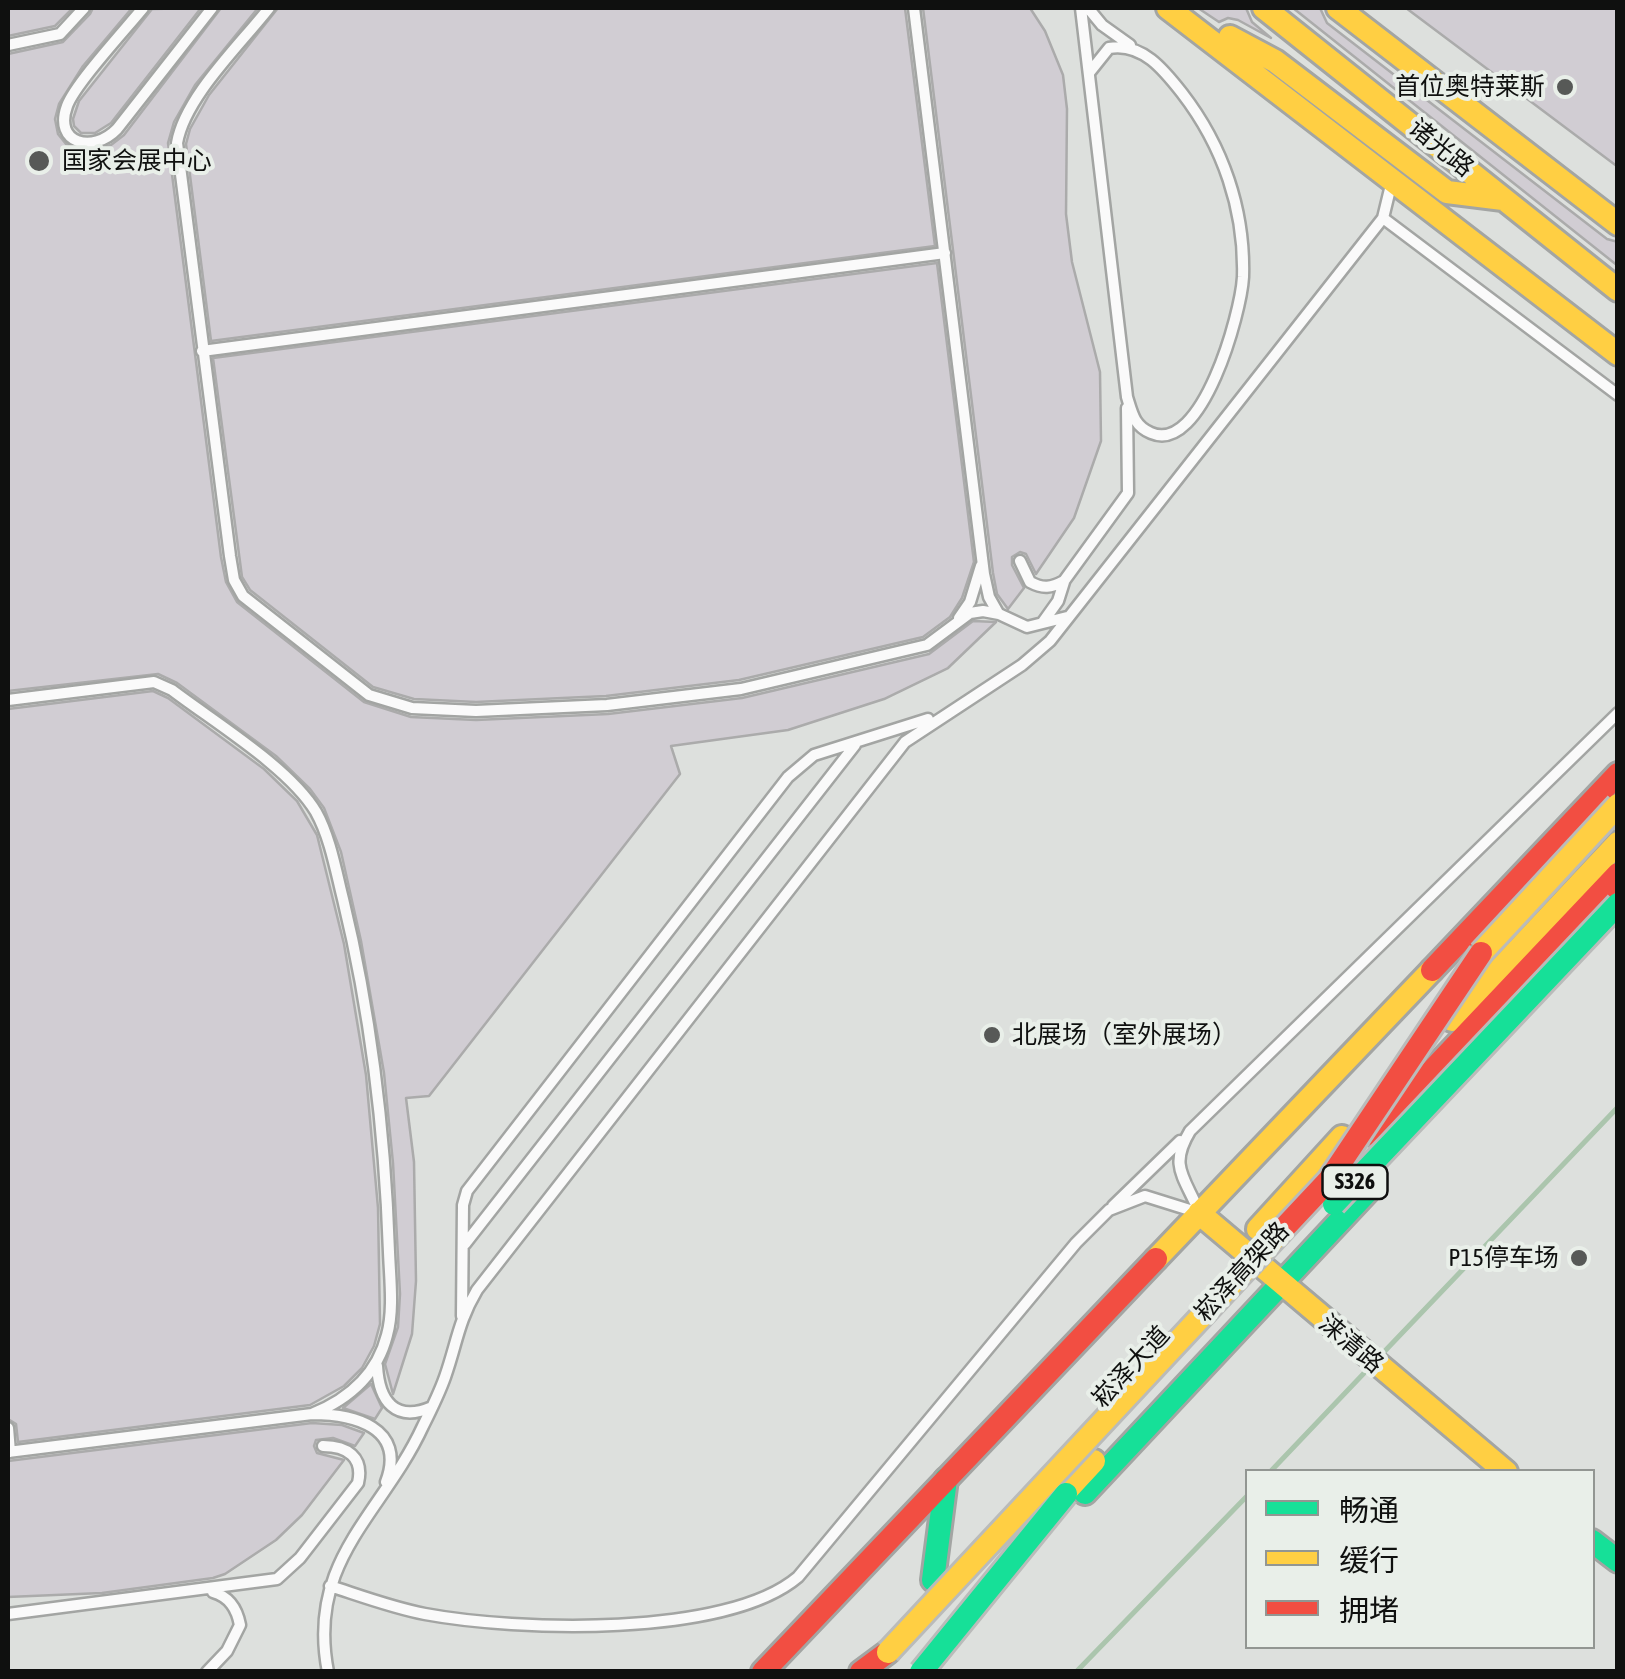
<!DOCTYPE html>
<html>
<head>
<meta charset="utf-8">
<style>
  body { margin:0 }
  #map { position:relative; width:1625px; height:1679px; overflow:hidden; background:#dde0dd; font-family:"Asap Condensed","Noto Sans SC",sans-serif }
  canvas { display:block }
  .frame { position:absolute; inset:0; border:10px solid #0f100f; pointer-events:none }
  .legend { position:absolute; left:1245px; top:1469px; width:350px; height:180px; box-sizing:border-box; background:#e9efe9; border:2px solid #929692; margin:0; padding:12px 18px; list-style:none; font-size:30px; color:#0f100f }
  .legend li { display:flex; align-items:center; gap:20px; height:50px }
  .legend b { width:50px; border:2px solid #929692 }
</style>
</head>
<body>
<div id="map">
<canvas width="1625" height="1679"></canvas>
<div class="frame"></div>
<ul class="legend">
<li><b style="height:12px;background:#16e098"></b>畅通</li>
<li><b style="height:12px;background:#ffcf43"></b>缓行</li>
<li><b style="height:12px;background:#f24e42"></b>拥堵</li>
</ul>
</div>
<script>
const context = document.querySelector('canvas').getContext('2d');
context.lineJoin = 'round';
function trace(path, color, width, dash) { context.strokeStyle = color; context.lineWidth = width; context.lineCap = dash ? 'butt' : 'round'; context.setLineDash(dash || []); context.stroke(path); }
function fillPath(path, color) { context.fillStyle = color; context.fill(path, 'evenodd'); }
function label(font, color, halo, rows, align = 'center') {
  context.font = font + ' "Asap Condensed","Noto Sans SC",sans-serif'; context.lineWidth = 8; context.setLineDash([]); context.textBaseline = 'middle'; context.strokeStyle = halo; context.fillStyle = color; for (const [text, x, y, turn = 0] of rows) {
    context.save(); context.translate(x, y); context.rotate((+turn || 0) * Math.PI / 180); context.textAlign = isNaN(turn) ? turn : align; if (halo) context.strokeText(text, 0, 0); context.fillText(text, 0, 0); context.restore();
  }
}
trace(new Path2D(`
  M1382 1354 1618 1107
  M1270 1472 1367 1370
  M1076 1672 1248 1495`), '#abc5ad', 5);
const building = new Path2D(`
  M8 8H73L55 26 8 36Z
  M93 8H132L83 66 59 104 55 119 58 134 66 144 86 151 111 145 124 135 221 8H258L195 85 174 122 168 143 221 557 226 582 237 602 364 702 411 717 476 720 608 714 742 698 929 654 973 621 996 622 948 668 884 699 788 730 671 746 680 774 429 1096 406 1098 414 1162 416 1281 412 1334 393 1394 385 1364 398 1327 400 1294 393 1163 384 1073 361 941 341 852 324 808 310 789 276 756 177 683 158 674 8 691V54L63 42 90 14Z
  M278 8H905L935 246 211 341 186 144 190 129 209 95Z
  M923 8H1030L1045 31 1063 75 1067 109 1066 214 1072 262 1100 372 1101 441 1074 518 1036 574 1026 554 1020 552 1012 557V565L1024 588 1008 609 997 594 993 573Z
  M1198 8H1246L1252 22 1271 38 1238 20 1228 18 1219 22Z
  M1293 8H1320L1327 23 1607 239 1618 242V266Z
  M1406 8H1618V167Z
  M152 9 201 8 111 123 95 133H81L74 126 73 119 79 101Z
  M937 263 974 562 962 598 950 617 923 637 739 680 606 696 476 702 414 699 373 687 250 590 242 577 213 358Z
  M153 691 168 698 264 769 297 801 317 835 344 944 366 1075 378 1208 380 1324 374 1346 362 1368 344 1386 310 1405 18 1442 16 1424 8 1419V709Z
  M371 1384 382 1408 375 1419 343 1408Z
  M312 1423 342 1425 364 1433 355 1446 333 1438 316 1440 314 1446 317 1453 344 1460 302 1515 276 1540 225 1574 213 1578 102 1593 8 1597V1461Z`);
fillPath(building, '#d1cdd3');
trace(building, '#ababab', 2.5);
const lane = new Path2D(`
  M143 8C125 30 75 84 67 106 53 144 93 154 117 129L212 8
  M269 8C240 45 185 97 177 143L230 556 234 580 243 596 369 695 412 708 476 711 607 705 741 689 927 645 970 613 983 611 999 614 1027 627 1067 617
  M914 8 984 574 989 597 998 613
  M1081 8 1127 397C1132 413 1134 426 1151 433 1202 455 1241 313 1243 277 1245 210 1223 146 1182 93 1164 70 1142 42 1109 48L1089 73
  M1088 8 1102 25 1130 45
  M8 45 60 34 84 8
  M1383 218 1618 395
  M202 351 945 253
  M1020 561 1030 582C1043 589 1051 588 1064 581L1128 493 1127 408
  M959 618 970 602 981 566
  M1043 622 1058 601 1064 582
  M8 700 154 682 172 690C214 722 290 768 316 812 330 837 336 871 343 899 371 1014 385 1134 389 1252 390 1279 394 1310 387 1335 377 1375 349 1399 312 1414
  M1113 1206 1180 1141
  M1197 1207C1182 1174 1170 1164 1190 1131L1618 713
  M465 1244 855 745
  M462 1316 463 1205 467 1191 788 777 814 755 928 719
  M377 1366C379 1401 395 1423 432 1407
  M8 1428 10 1452
  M8 1452 312 1414C353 1414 407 1427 386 1482
  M330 1586C361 1596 393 1608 425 1614 516 1631 726 1638 798 1577L1076 1243 1109 1210 1145 1196 1193 1211
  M8 1614 277 1579 300 1558 358 1483C364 1457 347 1446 323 1446
  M207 1672 227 1651 240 1625C237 1609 230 1597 213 1592
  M328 1672C306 1560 382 1515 423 1426 431 1410 439 1394 445 1377 457 1343 458 1322 477 1290L905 742 1022 665 1050 641 1383 218 1391 185`);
const fast = new Path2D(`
  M1085 1493 1368 1191
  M1592 1541 1618 1561
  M933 1580 946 1479`);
const slow = new Path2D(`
  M1168 8 1618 354
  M1264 8 1618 290
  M1338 8 1618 224
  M1230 37 1275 61 1447 192 1503 199
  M1452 1020 1618 843
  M1199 1213 1506 1472
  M1258 1229 1342 1137
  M1156 1259 1432 970
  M1044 1515 1094 1461`);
const jam = new Path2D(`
  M1432 970 1618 774
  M1372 1134 1618 874
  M763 1672 1156 1259
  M861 1672 888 1652`);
trace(lane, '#a3a5a3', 15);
trace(fast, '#a3a5a3', 28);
trace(slow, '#a3a5a3', 28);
trace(jam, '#a3a5a3', 28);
trace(lane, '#fafafa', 10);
trace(fast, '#16e098', 22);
trace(slow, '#ffcf43', 22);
trace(jam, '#f24e42', 22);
const fastBridge = new Path2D(`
  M1334 1204 1618 904
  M921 1672 1066 1494`);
const slowBridge = new Path2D(`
  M1481 953 1618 805
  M888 1652 1284 1228`);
const jamBridge = new Path2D(`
  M1284 1228 1329 1180 1481 953`);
trace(fastBridge, '#babbba', 28, []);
trace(slowBridge, '#babbba', 28, []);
trace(jamBridge, '#babbba', 28, []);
trace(fastBridge, '#16e098', 22);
trace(slowBridge, '#ffcf43', 22);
trace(jamBridge, '#f24e42', 22);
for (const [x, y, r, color] of [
  [1565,87,10,"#575957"],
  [39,161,12,"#575957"],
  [992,1035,10,"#575957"],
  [1579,1258,10,"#575957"]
]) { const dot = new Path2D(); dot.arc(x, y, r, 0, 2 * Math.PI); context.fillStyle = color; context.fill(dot); trace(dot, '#e9efe9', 4); }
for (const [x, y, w] of [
  [1355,1182,65]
]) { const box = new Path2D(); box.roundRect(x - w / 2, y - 17, w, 34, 8); context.fillStyle = '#e9efe9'; context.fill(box); trace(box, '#0f100f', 2.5); }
label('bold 22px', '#0f100f', null, [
  ["S326",1355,1182]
]);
label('25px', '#0f100f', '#e9efe9', [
  ["首位奥特莱斯",1545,87],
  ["国家会展中心",62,161,"left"],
  ["北展场（室外展场）",1012,1035,"left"],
  ["P15停车场",1559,1258]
], 'right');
label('25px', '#0f100f', '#e9efe9', [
  ["诸光路",1441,148,39],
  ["崧泽高架路",1242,1272,-47],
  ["涞清路",1351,1344,40],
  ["崧泽大道",1131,1367,-47]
]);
</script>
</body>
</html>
